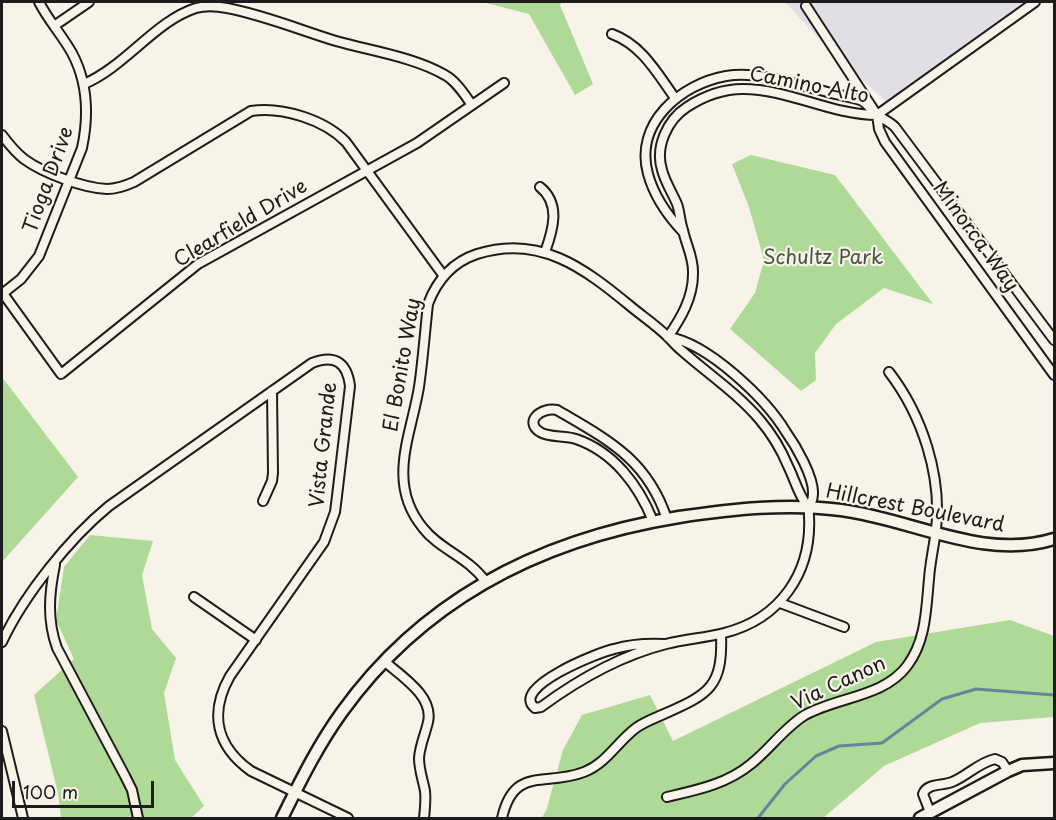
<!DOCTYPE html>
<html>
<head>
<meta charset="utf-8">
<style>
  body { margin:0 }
  #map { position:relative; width:1056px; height:820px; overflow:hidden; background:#f7f3e8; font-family:"Playpen Sans",sans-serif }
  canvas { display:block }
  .frame { position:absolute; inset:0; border:3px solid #1c1c1c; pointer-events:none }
  .scale { position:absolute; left:12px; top:781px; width:142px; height:27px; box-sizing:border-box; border:3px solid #1c1c1c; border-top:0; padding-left:8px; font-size:18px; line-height:21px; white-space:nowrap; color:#1c1c1c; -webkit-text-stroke:4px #f7f3e8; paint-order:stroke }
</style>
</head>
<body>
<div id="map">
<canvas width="1056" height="820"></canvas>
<div class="frame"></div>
<div class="scale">100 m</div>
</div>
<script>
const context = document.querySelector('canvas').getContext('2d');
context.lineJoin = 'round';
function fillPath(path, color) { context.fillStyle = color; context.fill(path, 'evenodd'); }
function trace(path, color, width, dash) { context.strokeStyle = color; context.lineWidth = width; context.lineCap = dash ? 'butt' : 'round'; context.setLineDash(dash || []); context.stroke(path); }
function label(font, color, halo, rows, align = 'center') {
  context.font = font + ' "Playpen Sans",sans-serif'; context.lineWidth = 4.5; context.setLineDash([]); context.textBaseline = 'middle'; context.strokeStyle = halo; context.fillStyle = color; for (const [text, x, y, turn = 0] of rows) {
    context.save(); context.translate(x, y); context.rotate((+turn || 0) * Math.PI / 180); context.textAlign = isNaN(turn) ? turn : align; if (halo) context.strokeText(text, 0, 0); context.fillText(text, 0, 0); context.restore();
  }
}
fillPath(new Path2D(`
  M785 2H1038L888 104 822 42Z`), '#e0dfe6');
fillPath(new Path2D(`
  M482 2H562L560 5 593 84 575 95 529 14Z
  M751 155 835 175 933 304 884 288 836 324 815 353 816 380 801 391 730 329 755 293 764 260 749 207 732 164Z
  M2 377 78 477 2 562Z
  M90 535 153 541 142 575 152 629 176 658 164 693 175 760 204 806 191 818H61L58 793 34 695 74 659 56 620 64 567Z
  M1010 620 1054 636V717L980 723 884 766 823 818H542L547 808 563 750 582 715 650 695 673 741 876 642Z`), '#aed997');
trace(new Path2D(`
  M758 818 785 784 816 756 839 746 882 743 942 699 976 689 1054 695`), '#62879c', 3);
const street = new Path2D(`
  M806 6 877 115 879 129 885 142 1054 375
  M54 26 89 2
  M612 34C642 45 657 73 675 98
  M84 84C126 66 155 21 196 8 206 5 217 6 227 8 264 15 300 30 336 41 371 51 414 57 445 75 456 81 464 94 472 105
  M877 115 1035 2
  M2 135C8 143 15 152 24 159 43 173 83 188 107 189 117 189 125 186 134 182L251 111C282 106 325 120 346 142L443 275
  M540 187C561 204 553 230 545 252
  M683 232C667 215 654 196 648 174 634 123 681 84 726 76 758 71 789 83 820 90 833 94 847 96 860 100 868 103 870 110 877 115 883 119 890 122 895 127L1054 340
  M2 292 61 374 198 264 417 143 504 83
  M2 294 21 279 39 256 82 148C89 115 88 83 72 53 62 35 48 20 39 2
  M668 337C681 318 693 298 693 274 694 258 686 245 683 230 680 222 680 212 677 204 672 192 665 182 662 170 655 147 667 120 687 107 704 96 723 89 743 89 789 89 831 115 877 115
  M263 501 272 481 273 473 272 391
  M653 521C639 486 614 452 576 439 565 435 549 438 540 432 524 422 540 407 557 410 608 440 647 459 667 519
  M55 565C49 594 47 620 57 648L125 776 132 790 138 818
  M486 582C467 556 440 550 423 528 386 483 411 436 419 387 423 359 425 331 428 304 437 280 453 262 477 254 539 234 584 268 629 305 642 316 656 325 668 337 672 341 676 346 681 350 707 373 737 393 760 420 771 433 781 449 788 466 795 480 798 494 808 507
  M194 597 256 640
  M780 603 844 627
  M2 642C24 595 69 539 109 506L312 363C334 354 347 362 350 386L337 496 335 512 324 542 230 676C209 713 216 746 251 771L348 818
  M665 644C647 643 631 644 614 649 599 652 509 688 535 708L541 707C579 679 619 656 666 644 685 639 705 638 724 633 780 619 812 573 809 516 808 505 813 503 813 494 814 477 796 446 786 432 766 399 708 343 668 337
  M384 661C401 676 434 696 428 722 425 735 420 745 419 758 419 770 423 780 425 791 426 800 425 809 424 818
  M2 731 23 818
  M667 797C697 790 727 784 751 764 770 749 784 728 805 715 837 697 884 697 907 666 926 641 926 610 929 579 930 563 934 546 936 530 942 475 922 415 889 372
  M930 812 923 794C927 783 942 786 952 782 967 776 978 763 995 759L1002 762 1008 771
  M502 818C514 765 546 787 584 772 607 763 617 742 636 728 644 722 655 718 664 714 710 694 723 686 721 634`);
const secondary = new Path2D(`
  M282 818C300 782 318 745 342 712 424 598 542 539 679 517 733 509 786 503 841 510 912 519 983 561 1054 539
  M920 818 1008 771 1022 765 1054 763`);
trace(street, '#1c1c1c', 12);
trace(secondary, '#1c1c1c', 15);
trace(street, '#f7f3e8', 8);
trace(secondary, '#f7f3e8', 10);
label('20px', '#1c1c1c', '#f7f3e8', [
  ["Camino Alto",809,86,11],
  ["Tioga Drive",49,180,-70],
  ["Clearfield Drive",241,224,-31],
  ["Minorca Way",975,237,54],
  ["El Bonito Way",403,365,-80],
  ["Vista Grande",324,445,-84],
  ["Hillcrest Boulevard",915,509,11],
  ["Via Canon",839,684,-25]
]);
label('20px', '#485541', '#f7f3e8', [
  ["Schultz Park",823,258]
]);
</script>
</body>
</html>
